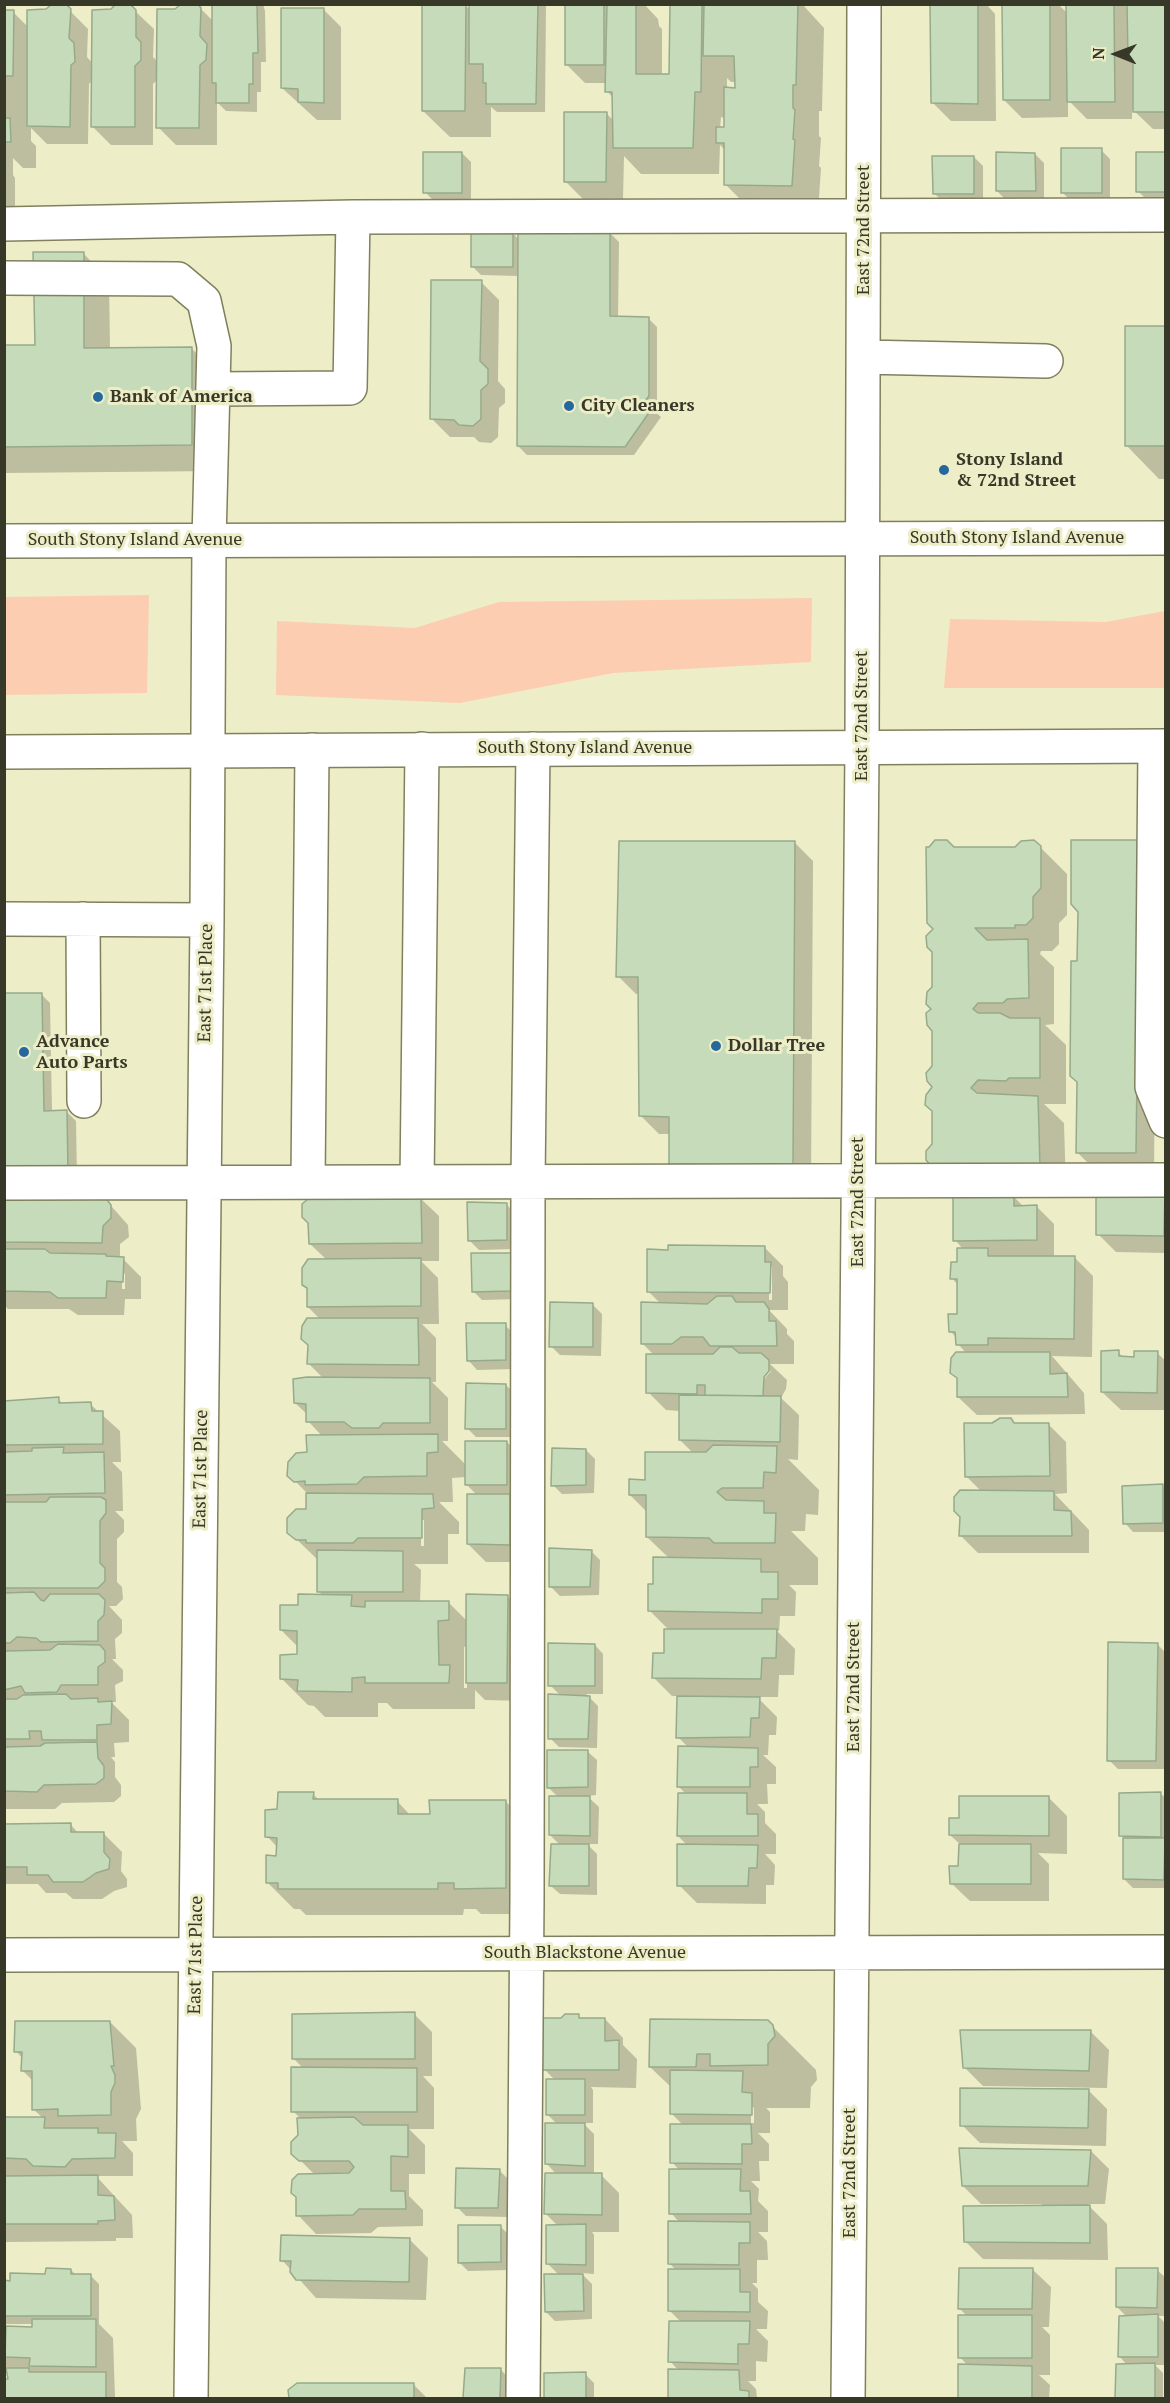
<!DOCTYPE html>
<html>
<head>
<meta charset="utf-8">
<style>
  body { margin:0 }
  #map { position:relative; width:1170px; height:2403px; overflow:hidden; background:#ededc7; font-family:"PT Serif",serif }
  canvas { display:block }
  .frame { position:absolute; inset:0; border:6px solid #383829; pointer-events:none }
  .north { position:absolute; left:1086px; top:24px; width:60px; height:60px; -webkit-text-stroke:4px #ededc7; paint-order:stroke; rotate:271deg; font-size:16px; font-weight:700; line-height:24px; text-align:center; color:#383829 }
  .north::after { content:''; display:block; margin:auto; width:21px; height:27px; background:#383829; clip-path:polygon(50% 0,100% 100%,50% 72%,0 100%) }
</style>
</head>
<body>
<div id="map">
<canvas width="1170" height="2403"></canvas>
<div class="frame"></div>
<div class="north">N</div>
</div>
<script>
const context = document.querySelector('canvas').getContext('2d');
context.lineJoin = 'round';
function fillPath(path, color) { context.fillStyle = color; context.fill(path, 'evenodd'); }
function trace(path, color, width, dash) { context.strokeStyle = color; context.lineWidth = width; context.lineCap = dash ? 'butt' : 'round'; context.setLineDash(dash || []); context.stroke(path); }
function label(font, color, halo, rows, align = 'center') {
  context.font = font + ' "PT Serif",serif'; context.lineWidth = 6; context.setLineDash([]); context.textBaseline = 'middle'; context.strokeStyle = halo; context.fillStyle = color; for (const [text, x, y, turn = 0] of rows) {
    context.save(); context.translate(x, y); context.rotate((+turn || 0) * Math.PI / 180); context.textAlign = isNaN(turn) ? turn : align; if (halo) context.strokeText(text, 0, 0); context.fillText(text, 0, 0); context.restore();
  }
}
fillPath(new Path2D(`
  M149 595 147 693 5 695V597Z
  M812 598 811 662 613 673 460 703 276 695 277 621 415 628 499 602Z
  M1165 611V688H944L950 619 1106 622Z`), '#fdcdb2');
fillPath(new Path2D(`
  M63 4 88 29 87 57 93 64 135 11 154 29 153 57 158 62 175 10 196 4 214 22V4H263L265 11 266 62H261V92H257V112L226 111 217 102V145H176L158 127V79L153 84V145H111L92 126 93 79 89 84 88 144H47L31 128V141L36 146V168H23L13 158V175L15 178V225H4V12H13L29 28 47 11Z
  M470 4H546L545 112H497L491 107V137H450L423 111 466 6 470 10Z
  M566 4H604L608 8V4H644L658 19 659 26 662 29V75H671V4H802L824 28 822 111H819V136L821 138 819 166 821 168 818 212 752 211 726 185V151L720 145 719 174H641L624 156 623 199 584 200 565 181 606 113 614 121V99L607 91V83H585L567 65ZM727 78 731 82H736V90L727 89ZM721 117 725 118V129H720Z
  M932 4H986L995 14 996 121H951L933 103Z
  M1004 4H1058L1068 14V4H1124L1129 9 1166 4V129H1153L1132 109V119H1087L1068 100V117L1022 118 1004 100Z
  M323 9 341 27V120H317L282 88Z
  M1101 150 1110 159V201H1071L1062 192Z
  M462 153 471 162V202L434 201 425 192Z
  M1166 153V200H1147L1138 191Z
  M1035 154 1044 163V200H1006L997 191Z
  M974 157 983 166V202L944 203 935 194Z
  M513 233 519 240 610 233 619 242 618 318H648L657 327V406L653 410 661 417 634 455H527L518 446 519 276 481 275 473 267Z
  M83 253 109 280 110 349 191 348 218 375V471L4 473V346H36Z
  M481 282 499 300 498 381 505 389V403L499 408 498 437 491 443 479 442 474 437H450L432 419Z
  M1166 327V479H1159L1126 445Z
  M795 843 813 861 811 1184 689 1182 670 1164 671 1134H659L640 1115V994H636L618 976Z
  M1040 847 1067 874V915L1059 923V944L1052 951H1041L1040 954 1054 967V1024L1045 1025 1066 1045V1104H1044L1064 1123 1066 1191 934 1087 933 988 935 929 953 849Z
  M1157 860 1154 1171 1095 1170 1077 1152 1079 963Z
  M41 994 50 1003 52 1112H67L76 1121 77 1180 4 1181Z
  M1166 1194V1253L1116 1252 1098 1234Z
  M1013 1196 1024 1207 1036 1206 1054 1224V1258H1075L1093 1276 1092 1357 1052 1356 1084 1393 1085 1414 977 1415 958 1397 959 1380 952 1373 967 1354 958 1344 957 1338 950 1331 958 1316V1285L952 1278 964 1250 955 1240Z
  M420 1198 439 1216V1261H421L438 1278 439 1324H422L436 1338V1382H432L448 1398V1441H442L466 1465 507 1442 516 1451 515 1494H507L528 1514 527 1562H486L468 1544 478 1496 466 1484V1477L452 1478 453 1502H439L459 1522V1534H448V1564H414L421 1570 420 1602 449 1603 467 1621 507 1596 525 1614V1701L485 1700 475 1690V1709H393L387 1703H378V1717H325L314 1706 308 1705 282 1679 298 1656V1647L281 1630 300 1606 323 1596 319 1591V1561L289 1532 307 1510V1493L289 1475 323 1437 308 1421V1415L295 1403 325 1380 309 1364 321 1320 308 1307V1290L303 1285 327 1260 310 1244ZM421 1520H424V1546H421ZM467 1646V1688H464V1647Z
  M4 1199H105L128 1225 129 1237 120 1244V1259H123L141 1277V1299H125L124 1315H78L69 1309H8L4 1305V1251H7L4 1248ZM122 1271 125 1274V1289H122Z
  M506 1204 515 1213V1249L479 1250 470 1241Z
  M765 1248 783 1266V1276L788 1282V1310H769L787 1329V1334L794 1341V1364H770L787 1380 786 1389 781 1398 799 1415 798 1460 788 1459 819 1490 818 1515 806 1514 805 1531H791L818 1558V1585H789L796 1592 795 1616H780L779 1631 776 1630 795 1649 794 1675H779L778 1697H757L777 1717 776 1735H769L768 1755H763L776 1767V1784H767L768 1804H757L765 1812V1823L776 1834V1854H765L775 1865 774 1885H766V1904L697 1903 679 1885 688 1846 678 1836 686 1794 678 1786 689 1748 678 1737V1696H672L654 1678 666 1655 669 1630 649 1610 655 1585 670 1559 647 1537V1512L630 1495 646 1482 694 1454 680 1440V1411L666 1410 648 1392 654 1355 642 1343 661 1304 648 1291ZM769 1264 772 1267V1300H769ZM767 1371H771L760 1384Z
  M510 1255 519 1264V1299L482 1300 473 1291Z
  M593 1305 602 1314 601 1356 560 1355 551 1346Z
  M505 1325 514 1334V1369L477 1370 469 1361Z
  M1118 1352 1124 1358H1135L1157 1353 1166 1361V1410H1121L1102 1392Z
  M506 1385 515 1394 514 1437H476L467 1428Z
  M58 1399 63 1404H90L120 1431 121 1462H112L122 1472 123 1511H115L124 1520V1532L117 1539V1582L122 1587 123 1599 116 1606H109L122 1620V1633L115 1639 116 1659H112L123 1670V1681L115 1685 116 1702H111L129 1720V1742L114 1743 115 1757H111L115 1762V1777L121 1785V1796L114 1802 62 1803 55 1809H4V1402Z
  M1015 1424H1048L1066 1442 1067 1493 1055 1494 1089 1530V1553H978L960 1535 982 1492 966 1476Z
  M586 1450 595 1459 594 1493 562 1494 553 1485Z
  M1162 1486 1166 1489V1532H1133L1125 1523Z
  M591 1551 600 1560 599 1595 560 1596 551 1587Z
  M1157 1644 1166 1653 1165 1769H1118L1109 1760Z
  M595 1645 603 1654V1694H586L598 1706 597 1748 559 1747 550 1738 561 1696 550 1685Z
  M588 1752 597 1760 596 1795 587 1796 599 1807 598 1844H587L597 1854V1895L560 1894 551 1886 560 1845 550 1835 559 1798 548 1787Z
  M313 1794 320 1801H397L411 1816H431L506 1802 532 1828V1914H481L476 1909H464L463 1915H306L300 1909H294L267 1882 278 1857V1848L267 1836 278 1810Z
  M1161 1794 1166 1798V1888H1133L1124 1879V1839L1121 1835Z
  M1049 1798 1067 1816V1854L1038 1853 1049 1864V1901H970L951 1883 960 1868 961 1845 950 1835 960 1819Z
  M4 1825H71L79 1834H104L122 1852 121 1871 127 1879V1887L114 1891 102 1899H73L66 1893H46L38 1884H4Z
  M414 2014 432 2032V2076H423L434 2088V2129H409L425 2145V2174H409V2196L423 2210V2226L378 2227 371 2233 316 2234 298 2215 315 2175 293 2153 300 2136 301 2119 293 2111 304 2069 293 2058Z
  M578 2016 582 2019H605L623 2038V2045L637 2059 636 2088 591 2087 593 2090V2123H583L594 2134V2175H601L619 2193V2232H592L594 2235V2274L581 2273 592 2284V2319L555 2321 546 2312 559 2275 547 2263 558 2226 546 2214 557 2175 547 2164 558 2125 547 2114 556 2081 544 2069 562 2019Z
  M110 2022 136 2048 141 2109 136 2119 137 2141H122L133 2153V2176H96L132 2215 133 2238H116V2241L4 2242V2118H43L33 2109V2081L22 2070 23 2059 16 2051Z
  M772 2026 816 2070 817 2080 811 2087 810 2108H766L770 2112V2133H758L769 2144V2161H759L760 2181H751L759 2189 758 2201 768 2211V2232H758L767 2241 768 2260H757V2283H752L758 2289V2302L768 2311 767 2329H756L768 2341 767 2362 756 2361V2381H748L756 2389 757 2398H670V2371H679L670 2361 681 2322 670 2311 677 2271 669 2263 680 2223 671 2213 680 2171 672 2162 684 2126 672 2114V2088L650 2067ZM751 2105 754 2108V2123H751Z
  M1091 2032 1109 2050 1107 2088 983 2086 965 2068Z
  M1089 2091 1107 2109 1106 2146 980 2143 962 2125Z
  M1091 2151 1109 2169 1105 2204H1087L1107 2224 1108 2260 983 2259 965 2241 1042 2207V2204H981L963 2186Z
  M499 2170 508 2179 507 2217 466 2216 457 2207Z
  M500 2226 509 2235V2270L468 2271 459 2262Z
  M409 2239 428 2258 426 2300 316 2298 282 2260Z
  M1032 2269 1051 2287 1049 2327H1042L1050 2335V2375H1039L1050 2385 1049 2398H959L960 2366H968L960 2357 968 2317 960 2309Z
  M71 2270 76 2275H90L99 2284V2324L113 2338 115 2398H4V2381L9 2380 8 2369 4 2365V2329L33 2328V2324H4V2282Z
  M1157 2270 1166 2278 1165 2316H1158L1166 2324V2365H1155L1163 2373V2398H1116L1117 2366H1128L1119 2356 1127 2317 1117 2307Z
  M466 2369 501 2370 510 2379 508 2398H464Z
  M546 2374H585L594 2383V2398H545Z
  M413 2384 427 2398H290V2391Z`), '#0003');
const building = new Path2D(`
  M52 4H66L71 9 69 38 74 43 75 62 71 65 70 127 27 126V10L46 9Z
  M116 4H130L136 10V37L141 42V60L135 66V127H91L92 10 111 9Z
  M181 4H198L201 8 200 36 207 44 206 60 200 65 199 128H156L157 9H175Z
  M212 4H257L258 53H253V84H249V103H216V83H212Z
  M466 4 465 111H422V5Z
  M469 4H538L536 104H486V83H483V64H469Z
  M565 4H604V65H565Z
  M607 4H636V74H669L670 4H702L701 92H695L693 148H613L612 92H605Z
  M704 4H798L796 85H793V108L795 110 793 139 795 140 792 186 724 185V143H716V127H724V87L735 88 734 56H703Z
  M930 4H978V104L931 103Z
  M1002 4H1050V100H1003Z
  M1066 4H1114L1115 102H1067Z
  M1127 4H1166V112H1133V63L1128 58Z
  M281 8H324V103L298 102V89L281 88Z
  M4 10H14L13 76H4Z
  M4 91 5 118H10L11 142H4Z
  M564 112H607L606 182H564Z
  M1061 148H1102V193H1061Z
  M423 152H462V193H423Z
  M996 152 1035 153 1036 191H996Z
  M1136 152H1166V192H1136Z
  M932 156H974V194H933Z
  M518 231H610V316L649 317V396L645 401 653 407 625 447 517 446Z
  M471 232H513V267H471Z
  M33 252H84V348L192 347V445L4 447V345H35Z
  M431 280H482L480 361 488 369V384L481 390V419L473 426 459 425 454 420 430 419Z
  M1125 326H1166V446H1125Z
  M935 840H947L954 847H1015L1021 841 1034 840 1041 846V888L1033 897V918L1026 925H1015V928H975L987 940 1028 939 1029 998 1007 999 1003 1003H978L973 1009 978 1013H1000L1010 1018H1040V1078H1009L1006 1081 978 1080 971 1088 977 1093 1038 1096 1040 1166 932 1167 926 1160V1151L932 1144V1111L925 1105 926 1095 932 1087 927 1081 926 1073 932 1066V1031L927 1025 926 1013 931 1009 926 1004 927 992 932 987V952L927 947 926 936 933 929 927 923 926 847H929Z
  M1071 840H1140L1136 1153H1076L1077 1082 1070 1076 1071 961H1077L1078 912 1071 904Z
  M619 841H795L793 1166 669 1164V1117L639 1116 638 977H616Z
  M4 993H42L44 1111 67 1110 68 1171 4 1172Z
  M1165 1191 1164 1236 1096 1235V1192Z
  M1014 1194V1206L1037 1205V1240L953 1241V1195Z
  M4 1197H105L111 1205V1218L103 1226 102 1243 4 1242Z
  M421 1197 422 1243 309 1244 308 1223 302 1217V1204L309 1198Z
  M467 1202 507 1203V1240L468 1241Z
  M668 1245 765 1246V1262H771L770 1293 647 1292V1249L668 1250Z
  M957 1248H988V1256H1075L1074 1339 988 1338V1345H956L955 1332H949L948 1314H957V1279H950L951 1262H957Z
  M4 1249H45L50 1253 106 1254V1256L124 1257 123 1282 107 1281 106 1298H58L50 1292 4 1291Z
  M471 1253H511V1291L472 1292Z
  M421 1258V1306L307 1307V1288L302 1285V1268L308 1259Z
  M717 1296H732L736 1302H764L769 1309V1321H776L777 1346H710L703 1337H681L672 1344H641V1302L707 1304Z
  M550 1302 593 1303V1347H549Z
  M307 1318H418L419 1365 307 1364 308 1345 301 1339 302 1326Z
  M466 1323H506V1360L467 1361Z
  M720 1347H732L739 1353H761L769 1360V1371L764 1377 763 1396 705 1395V1385H697V1394L646 1393V1354H713Z
  M1119 1350V1356L1134 1357V1351H1158L1157 1393 1101 1392V1351Z
  M956 1352H1050V1374L1067 1373 1068 1397H957V1378L950 1373 951 1358Z
  M307 1377 430 1378V1423H383L379 1428H352L344 1422H306V1404L294 1403 293 1379Z
  M466 1383 506 1384V1429H465Z
  M679 1395 781 1396 780 1442 679 1440Z
  M59 1397V1403L91 1402 92 1411H103V1444L4 1445V1401Z
  M1000 1418H1011L1014 1423H1049L1050 1476 965 1477 964 1423H992Z
  M438 1434V1452L427 1453V1476L364 1477 357 1484 305 1485V1481L294 1482 287 1476 288 1462 296 1453 307 1452 306 1435Z
  M465 1441H507V1485H465Z
  M713 1445 777 1446 776 1473 764 1472 763 1488H722L717 1492 726 1500 764 1501V1513H776L775 1543H714L709 1538 646 1537V1495H629V1479L645 1480V1452H706Z
  M64 1447 63 1453 104 1452 105 1493 4 1495V1452L32 1451V1448Z
  M552 1448 586 1449V1485L551 1486Z
  M1163 1484V1523L1123 1524 1122 1486Z
  M960 1490 1054 1491V1510L1071 1511 1072 1536H959L960 1517 954 1511V1497Z
  M306 1493 433 1494 434 1508 422 1509V1538H358L353 1543H306V1540H296L287 1533V1518L296 1509H306Z
  M467 1494H510V1545L467 1544Z
  M50 1497H101L106 1500V1513L100 1521V1563L105 1568V1581L98 1588H4V1502H46Z
  M549 1548 592 1550 590 1587H549Z
  M317 1550 403 1551V1592H317Z
  M653 1557 761 1559V1572H778V1599H762V1613L648 1611V1584H653Z
  M34 1592 41 1600 44 1601 50 1594H99L105 1600 104 1615 98 1621V1641L41 1642 36 1638 17 1637 10 1643H4V1593Z
  M298 1594 352 1595 351 1606 365 1607V1601H449V1620L438 1621 439 1665H450L449 1683H365V1677L352 1678V1692L297 1691 298 1680 280 1679V1655L297 1654V1631L280 1630V1605H298Z
  M466 1594 508 1595 507 1683H466Z
  M664 1629H777L776 1658H762L761 1679 652 1678 653 1653H664Z
  M1108 1642 1158 1643 1156 1761H1107Z
  M548 1643 595 1644V1686H548Z
  M58 1644 100 1645 105 1651V1662L98 1667V1685H61L57 1692 25 1693 21 1686 4 1690V1651L50 1650Z
  M66 1694 71 1699 98 1698V1702L112 1701 111 1724 97 1725V1740H42L41 1731H29L30 1739H4V1699H17L23 1695Z
  M548 1694 590 1696 588 1739H548Z
  M677 1696 760 1697 759 1718H751L750 1737 676 1738Z
  M97 1742 98 1758 104 1766V1778L96 1784 44 1785 37 1792 4 1791V1747L40 1746 45 1743Z
  M678 1746 758 1748V1767H750V1787H677Z
  M547 1750H588V1787L547 1788Z
  M278 1792H314L313 1799H398V1814H430L429 1800H506V1888L454 1889V1883H438V1889H278V1883H266V1855L276 1856 277 1838 265 1837V1810L277 1809Z
  M1161 1792V1837L1119 1836V1793Z
  M678 1793H747V1814H758V1836H677Z
  M549 1796H590V1836L549 1835Z
  M959 1796H1049V1836L949 1835V1818H959Z
  M71 1823V1832H104V1852L110 1859 109 1869 96 1873 83 1882H53L48 1875H27V1867H4V1824Z
  M1123 1838H1165L1164 1880 1123 1879Z
  M551 1844H589V1886H549Z
  M677 1844 758 1845 757 1868H749L748 1886H677Z
  M959 1844H1031V1884H950L949 1866H958Z
  M415 2012V2059H292V2014Z
  M565 2014H579V2018H605V2041L619 2040V2070H542L543 2018H561Z
  M650 2019 768 2020 773 2025 775 2036 768 2044V2065L710 2066V2054H697L696 2067H649Z
  M15 2021H110L114 2066H111L115 2075V2083L111 2092V2115L58 2116V2109L32 2110V2071H21L22 2052H14Z
  M960 2030H1091L1089 2071 963 2068Z
  M291 2067 417 2068V2112H291Z
  M670 2070 743 2071 742 2092 752 2093V2115L670 2114Z
  M546 2079H585V2115H546Z
  M960 2088 1089 2089 1088 2128 960 2126Z
  M4 2117H45L44 2128H98V2133H116L115 2158 72 2159 65 2167 33 2166 26 2159 4 2158Z
  M354 2117 363 2125H408V2157L391 2156V2191H405L406 2209H359L353 2215 296 2216V2197L291 2193 292 2180 298 2174 349 2173 354 2167 349 2161H299L291 2154V2142L298 2135 297 2118Z
  M545 2123H585V2166L545 2164Z
  M670 2124H751L752 2144H742V2164L670 2163Z
  M959 2148 1091 2150 1088 2186H962Z
  M456 2168 500 2169 498 2208H455Z
  M669 2169H741L740 2191H750L751 2214H669Z
  M545 2173H602V2215L544 2214Z
  M98 2175V2195L114 2196 115 2220 98 2221V2224H4V2176Z
  M1090 2205V2243L964 2242 963 2206Z
  M668 2221 750 2222V2243H739V2265L668 2264Z
  M586 2224V2265L546 2264V2225Z
  M458 2225H501V2262L458 2263Z
  M281 2235 410 2238 409 2282 296 2280 290 2272 291 2261H280Z
  M46 2268 71 2269V2274H91V2316H4V2280L10 2281V2273L45 2274Z
  M959 2268H1033L1032 2309H958Z
  M1116 2268H1158L1157 2308 1116 2307Z
  M668 2269H740V2292H750V2312L668 2311Z
  M544 2274H583L584 2311 545 2312Z
  M1158 2314V2357H1118L1119 2316Z
  M958 2315H1032V2358H958Z
  M32 2319H96V2367L29 2366 30 2358 5 2357 6 2326 32 2327Z
  M669 2321H750L749 2344H738V2364L668 2362Z
  M1155 2363V2398H1115L1116 2364Z
  M958 2364 1032 2366V2398H958Z
  M6 2368H29V2372H106V2398H4V2379H8Z
  M465 2368H501L500 2398H463Z
  M668 2369 739 2370 740 2390 749 2391V2398H668Z
  M586 2372V2398H544V2373Z
  M297 2383H414V2398H289L288 2390Z`);
fillPath(building, '#c5dbba');
trace(building, '#96aa8b', 1.5);
const minor = new Path2D(`
  M4 224 353 217 1166 215
  M4 278 178 279 204 301 214 346 209 540 207 920 191 2398
  M864 357 1046 361
  M213 389 350 388 353 217
  M1155 747 1152 1087 1166 1121
  M4 919 207 920
  M83 919 84 1101
  M308 1182 312 750
  M417 1182 422 749
  M4 1183 1166 1180
  M4 1955 1166 1952
  M523 2398 527 1898 528 1181 533 749
  M848 2398 862 747 864 4`);
const highway = new Path2D(`
  M4 541 1166 538
  M4 752 1166 746`);
trace(minor, '#81805e', 36);
trace(highway, '#81805e', 36);
trace(minor, '#fff', 33);
trace(highway, '#fff', 33);
for (const [x, y, r, color] of [
  [98,397,6,"#25689d"],
  [569,406,6,"#25689d"],
  [944,470,6,"#25689d"],
  [716,1046,6,"#25689d"],
  [24,1052,6,"#25689d"]
]) { const dot = new Path2D(); dot.arc(x, y, r, 0, 2 * Math.PI); context.fillStyle = color; context.fill(dot); trace(dot, '#ededc7', 2); }
label('18px', '#383829', '#ededc7', [
  ["East 72nd Street",864,230,-90],
  ["South Stony Island Avenue",1017,538],
  ["South Stony Island Avenue",135,540],
  ["East 72nd Street",862,716,-90],
  ["South Stony Island Avenue",585,748],
  ["East 71st Place",206,983,-89],
  ["East 72nd Street",858,1202,-90],
  ["East 71st Place",201,1469,-89],
  ["East 72nd Street",854,1687,-90],
  ["South Blackstone Avenue",585,1953],
  ["East 71st Place",196,1955,-89],
  ["East 72nd Street",850,2173,-90]
]);
label('bold 18px', '#383829', '#ededc7', [
  ["Bank of America",110,397],
  ["City Cleaners",581,406],
  ["Stony Island",956,460],
  ["& 72nd Street",956,481],
  ["Advance",36,1042],
  ["Auto Parts",36,1063],
  ["Dollar Tree",728,1046]
], 'left');
</script>
</body>
</html>
